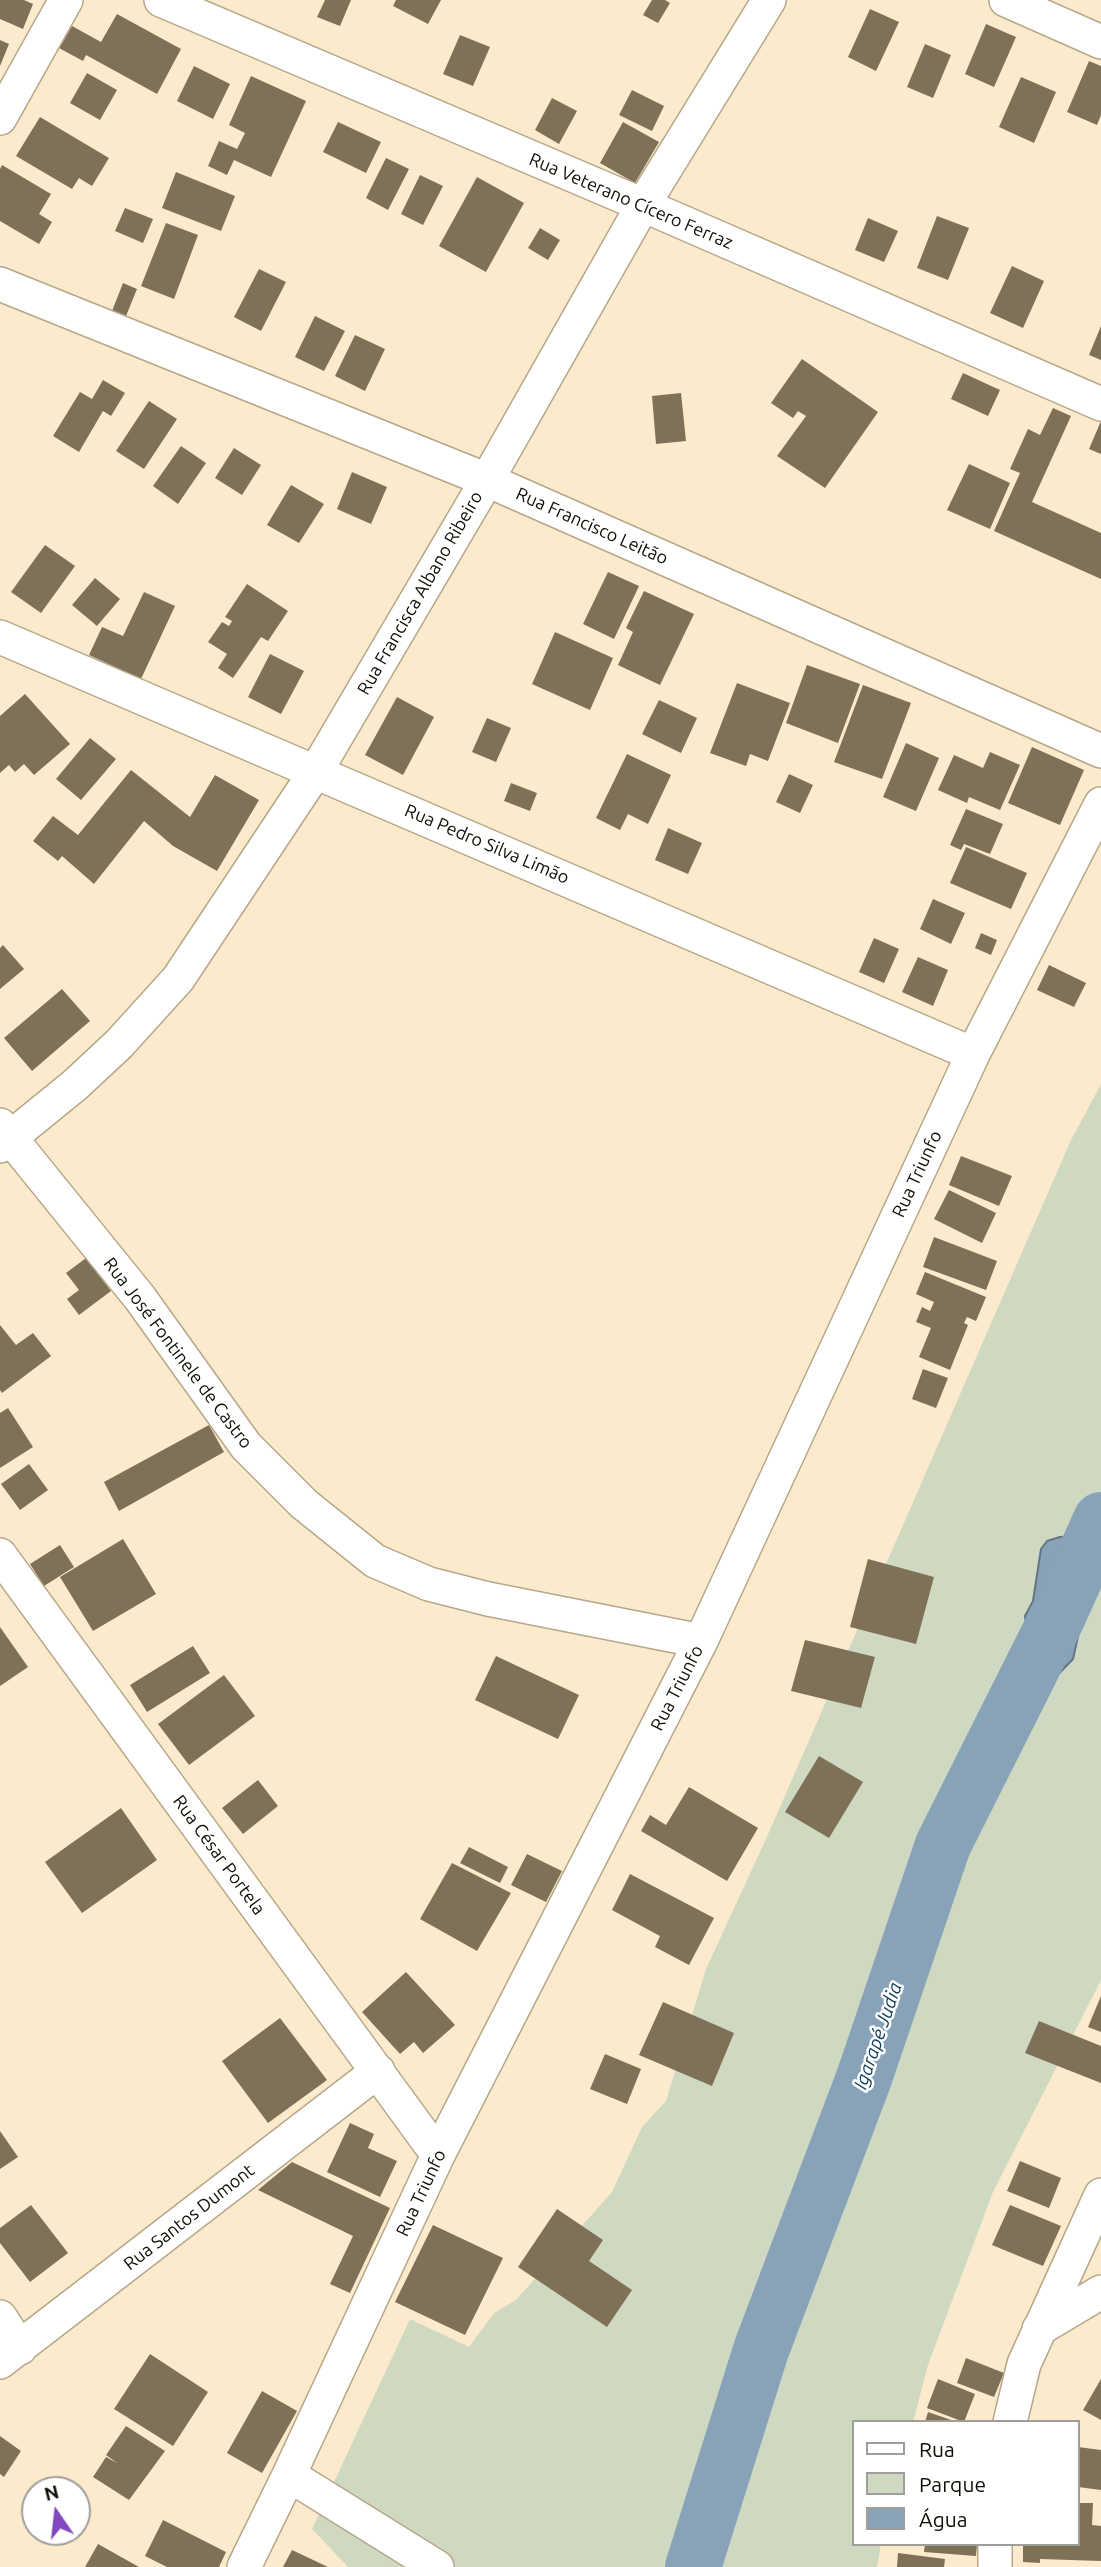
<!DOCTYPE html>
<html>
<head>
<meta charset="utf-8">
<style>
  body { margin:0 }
  #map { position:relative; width:1101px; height:2567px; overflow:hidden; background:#fbebcc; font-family:Ubuntu,sans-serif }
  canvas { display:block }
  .legend { position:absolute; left:852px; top:2420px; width:228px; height:126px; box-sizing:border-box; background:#fff; border:2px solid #a09e9b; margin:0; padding:9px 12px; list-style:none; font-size:21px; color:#120d04 }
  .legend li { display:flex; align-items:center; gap:14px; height:35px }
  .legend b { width:35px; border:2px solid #a09e9b }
  .north { position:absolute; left:21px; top:2476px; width:70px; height:70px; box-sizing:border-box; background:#fff; border:2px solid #a09e9b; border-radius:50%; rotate:346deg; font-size:19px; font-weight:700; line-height:28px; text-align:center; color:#120d04 }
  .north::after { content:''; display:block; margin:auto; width:24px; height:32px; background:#8248bf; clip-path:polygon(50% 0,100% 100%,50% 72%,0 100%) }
</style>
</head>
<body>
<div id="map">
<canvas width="1101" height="2567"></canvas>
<ul class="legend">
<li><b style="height:9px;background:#fff"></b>Rua</li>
<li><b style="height:19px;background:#cfd9c2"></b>Parque</li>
<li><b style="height:19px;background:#88a2b7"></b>Água</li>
</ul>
<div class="north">N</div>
</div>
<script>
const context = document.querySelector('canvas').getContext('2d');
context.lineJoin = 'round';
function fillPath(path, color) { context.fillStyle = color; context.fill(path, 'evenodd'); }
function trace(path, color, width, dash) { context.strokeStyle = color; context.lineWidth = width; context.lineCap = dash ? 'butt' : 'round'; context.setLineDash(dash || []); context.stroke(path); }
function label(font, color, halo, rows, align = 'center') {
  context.font = font + ' Ubuntu,sans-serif'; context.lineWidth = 5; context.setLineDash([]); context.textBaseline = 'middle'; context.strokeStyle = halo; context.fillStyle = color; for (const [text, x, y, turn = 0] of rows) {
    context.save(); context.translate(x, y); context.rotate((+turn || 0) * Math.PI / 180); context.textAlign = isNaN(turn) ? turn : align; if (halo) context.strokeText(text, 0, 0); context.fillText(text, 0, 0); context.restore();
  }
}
fillPath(new Path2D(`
  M1101 1084V1980L993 2192 928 2365 913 2422H854V2544H881L877 2567H348L312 2529 410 2319 469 2347 494 2313 516 2300 612 2192 642 2127 666 2101 706 1969 766 1839 1071 1140Z`), '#cfd9c2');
const water = new Path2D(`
  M1077 1536 1101 1546V1571L1087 1596 1073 1659 1049 1684 1029 1700 1017 1729 1002 1733 992 1730 990 1720 996 1708 1015 1694 1025 1672 1027 1632 1025 1616 1033 1601 1041 1549 1047 1541 1060 1537Z`);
fillPath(water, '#88a2b7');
trace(water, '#657581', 2);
trace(new Path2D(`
  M693 2567 761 2350 864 2078 943 1845 1057 1618 1101 1520`), '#88a2b7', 56);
fillPath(new Path2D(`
  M0 0H24L33 4 23 29 0 19Z
  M325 0H351L340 26 317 17Z
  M396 0H441L428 24 393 6Z
  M652 0H665L670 3 658 23 643 15Z
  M870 9 899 22 876 71 848 57Z
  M117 14 181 49 157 94 86 55 83 61 59 48 72 26 101 42Z
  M986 24 1016 37 994 87 965 74Z
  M460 35 490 47 473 86 443 74Z
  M0 40 9 44 0 66Z
  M925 44 951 55 933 98 907 87Z
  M1089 61 1101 66V115L1097 125 1067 112Z
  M194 66 230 84 213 119 177 101Z
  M87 73 117 90 100 120 70 103Z
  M251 76 306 101 271 177 234 160 227 175 208 166 219 141 237 149 245 133 229 125Z
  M1021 77 1056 92 1034 143 999 127Z
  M632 90 664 106 652 131 619 115Z
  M552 98 577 111 559 144 535 130Z
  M40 117 109 158 92 186 79 178 72 189 16 156Z
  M338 122 381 142 366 173 323 152Z
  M623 122 659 142 635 183 600 163Z
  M386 158 409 169 388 210 366 198Z
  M2 165 51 194 39 214 52 222 39 244 0 221V169Z
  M176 172 235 196 221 231 162 208Z
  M420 175 443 186 423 225 401 214Z
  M477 177 524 203 486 272 439 246Z
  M125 208 153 219 143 243 115 231Z
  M937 216 969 228 948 280 917 268Z
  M868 218 898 231 884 262 855 250Z
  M166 223 198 235 174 299 141 286Z
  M540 228 560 240 548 260 528 248Z
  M1012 266 1044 281 1023 328 990 313Z
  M259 269 286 282 261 331 234 317Z
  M123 283 137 289 126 316 112 311Z
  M315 316 345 331 324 371 295 357Z
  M1101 326V360L1089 355Z
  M355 335 385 349 365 391 335 376Z
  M802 359 878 412 825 488 777 456 806 416 798 411 793 418 771 403Z
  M963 373 1000 390 988 416 951 399Z
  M103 380 125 393 111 416 103 411 79 452 53 436 80 392 92 399Z
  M681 393 686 441 656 444 652 396Z
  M149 401 177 419 144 469 116 451Z
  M1053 408 1071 416 1032 502 1101 533V579L994 531 1020 473 1010 469 1028 429 1040 435Z
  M1101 421V454L1089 449Z
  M181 446 206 463 178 504 153 486Z
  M234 448 261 465 242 495 215 478Z
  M969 464 1010 483 990 529 947 510Z
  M352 472 387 487 371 524 337 509Z
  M291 485 324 504 299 543 267 525Z
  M45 545 75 566 41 613 11 592Z
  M608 572 639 586 614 639 583 624Z
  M95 578 120 599 97 626 72 605Z
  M247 584 288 611 268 641 261 637 233 678 218 668 227 654 208 642 222 622 229 626 232 621 225 617Z
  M644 591 694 614 660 685 618 665 633 632 626 628Z
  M144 592 175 606 141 679 89 655 102 627 123 636Z
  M555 632 613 658 590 710 532 684Z
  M270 654 304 671 281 714 248 697Z
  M807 665 860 684 838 743 786 723Z
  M737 683 790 703 768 761 750 754 746 766 710 753Z
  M863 685 911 703 882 779 834 762Z
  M25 694 70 744 34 775 24 764 15 772 9 765 0 773V716Z
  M397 697 434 717 403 775 365 755Z
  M659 700 697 718 681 753 642 734Z
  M487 718 511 728 496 762 472 752Z
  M90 738 116 759 81 800 56 779Z
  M906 743 939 758 916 811 883 797Z
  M1032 747 1084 770 1060 825 1008 803Z
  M990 752 1020 765 1000 810 969 797 967 803 938 790 954 755 983 768Z
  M627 754 671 775 648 824 628 814 620 830 596 818Z
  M131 770 190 817 215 775 259 800 217 871 173 846 144 821 94 884 62 856 58 861 33 841 53 816 78 835Z
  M789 774 813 785 800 813 776 802Z
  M511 783 537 793 530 811 504 801Z
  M966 809 1003 824 990 854 964 844 961 850 950 845Z
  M668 828 702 843 688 874 655 860Z
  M966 847 1027 873 1011 909 950 883Z
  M933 899 965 913 951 944 920 929Z
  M981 933 997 940 991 955 975 948Z
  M874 938 899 949 884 983 859 972Z
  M3 945 24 969 0 989V948Z
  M918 957 948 970 933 1006 902 992Z
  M1049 965 1086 983 1074 1007 1037 990Z
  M62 989 90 1021 32 1071 4 1038Z
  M961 1156 1012 1176 999 1206 949 1185Z
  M949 1190 996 1213 982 1243 934 1219Z
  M934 1237 997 1261 986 1290 923 1267Z
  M86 1258 111 1291 79 1315 67 1299 79 1290 66 1273Z
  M925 1272 986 1297 976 1321 967 1317 964 1323 968 1325 950 1370 919 1357 931 1328 916 1322 922 1307 930 1311 934 1302 916 1294Z
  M0 1325 16 1345 33 1333 51 1356 2 1393 0 1390Z
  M923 1369 948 1378 936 1408 912 1399Z
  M8 1408 33 1447 0 1468V1413Z
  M209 1425 224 1452 119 1511 104 1482Z
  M29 1464 48 1490 20 1510 1 1484Z
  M123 1539 156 1594 93 1631 60 1577Z
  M60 1545 74 1567 44 1586 30 1564Z
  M868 1559 934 1577 916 1644 850 1627Z
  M0 1627 28 1667 0 1686Z
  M805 1640 875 1657 861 1708 791 1691Z
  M193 1646 210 1673 147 1712 130 1685Z
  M496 1656 579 1695 558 1739 475 1700Z
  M224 1675 255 1716 189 1765 158 1724Z
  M819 1756 863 1782 829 1838 785 1812Z
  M258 1780 278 1806 243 1834 222 1808Z
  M689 1787 758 1828 727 1881 641 1831 650 1815 666 1825Z
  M121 1808 157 1860 82 1913 45 1862Z
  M469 1847 508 1867 500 1883 460 1863Z
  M527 1854 562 1871 546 1902 511 1885Z
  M452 1863 511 1893 477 1951 420 1919Z
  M630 1874 714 1918 689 1965 655 1947 660 1936 612 1910Z
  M406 1972 455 2025 423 2053 414 2042 400 2054 362 2012Z
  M1101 1996V2032L1088 2027Z
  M663 2002 734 2033 712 2086 639 2055Z
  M280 2018 327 2080 268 2123 222 2061Z
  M1039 2021 1101 2046V2083L1025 2053Z
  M605 2054 641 2069 627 2104 590 2089Z
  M350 2123 374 2134 368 2148 397 2161 380 2197 327 2172Z
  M0 2131 18 2157 0 2169Z
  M1020 2161 1061 2178 1049 2208 1007 2191Z
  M292 2162 390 2208 350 2293 330 2284 353 2236 258 2190Z
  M31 2205 68 2253 30 2282 0 2243V2228Z
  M1010 2205 1061 2226 1043 2266 992 2245Z
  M557 2209 603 2240 589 2261 632 2290 607 2327 518 2267Z
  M433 2225 503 2258 465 2335 395 2302Z
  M150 2354 208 2392 173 2446 114 2409Z
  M966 2358 1004 2373 994 2397 957 2383Z
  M938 2379 975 2394 964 2422 927 2408Z
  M1101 2379V2420L1083 2410Z
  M262 2391 297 2411 262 2473 227 2453Z
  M928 2412 954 2421V2422H925Z
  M126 2426 165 2451 129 2500 93 2477 106 2457 117 2463 106 2455Z
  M0 2436 21 2451 4 2477 0 2474Z
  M1078 2447 1101 2450V2490L1078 2487Z
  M1078 2503H1093L1092 2525 1101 2526V2561L1040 2559V2563L1023 2562V2544H1078Z
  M163 2520 226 2552 219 2567H167L145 2556Z
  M98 2544 139 2567H85Z
  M925 2544H977L976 2556 924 2552Z
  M292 2550 328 2567H283Z
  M898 2553 945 2559 944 2567H897Z`), '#7f7157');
const minor = new Path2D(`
  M161 0 643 205 1101 404
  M1006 0 1101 42
  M0 118 66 0
  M0 284 487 480 1101 751
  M0 637 973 1054
  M0 1125 140 1298 246 1446 304 1504 375 1561 429 1584 488 1599 701 1641
  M0 1146 75 1085 119 1044 178 979 316 771 487 480 643 205 769 0
  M0 1555 438 2155
  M0 2317 20 2348
  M1039 2329 1101 2292
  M0 2362 378 2071
  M1010 2422 1024 2364 1101 2195
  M289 2475 437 2567
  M995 2544V2567
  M244 2567 289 2475 438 2155 701 1641 973 1054 1101 804`);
trace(minor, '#b6a789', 36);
trace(minor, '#fff', 33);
label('18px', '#120d04', '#fff', [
  ["Rua Veterano Cícero Ferraz",631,201,23],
  ["Rua Francisco Leitão",592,526,24],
  ["Rua Francisca Albano Ribeiro",420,593,-60],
  ["Rua Pedro Silva Limão",487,844,23],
  ["Rua Triunfo",917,1174,-65],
  ["Rua José Fontinele de Castro",178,1353,53],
  ["Rua Triunfo",677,1688,-63],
  ["Rua César Portela",219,1855,54],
  ["Rua Triunfo",421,2193,-65],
  ["Rua Santos Dumont",189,2217,-38]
]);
label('italic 19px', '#0f3d5c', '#fff', [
  ["Igarapé Judia",878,2036,-71]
]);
</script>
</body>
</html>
